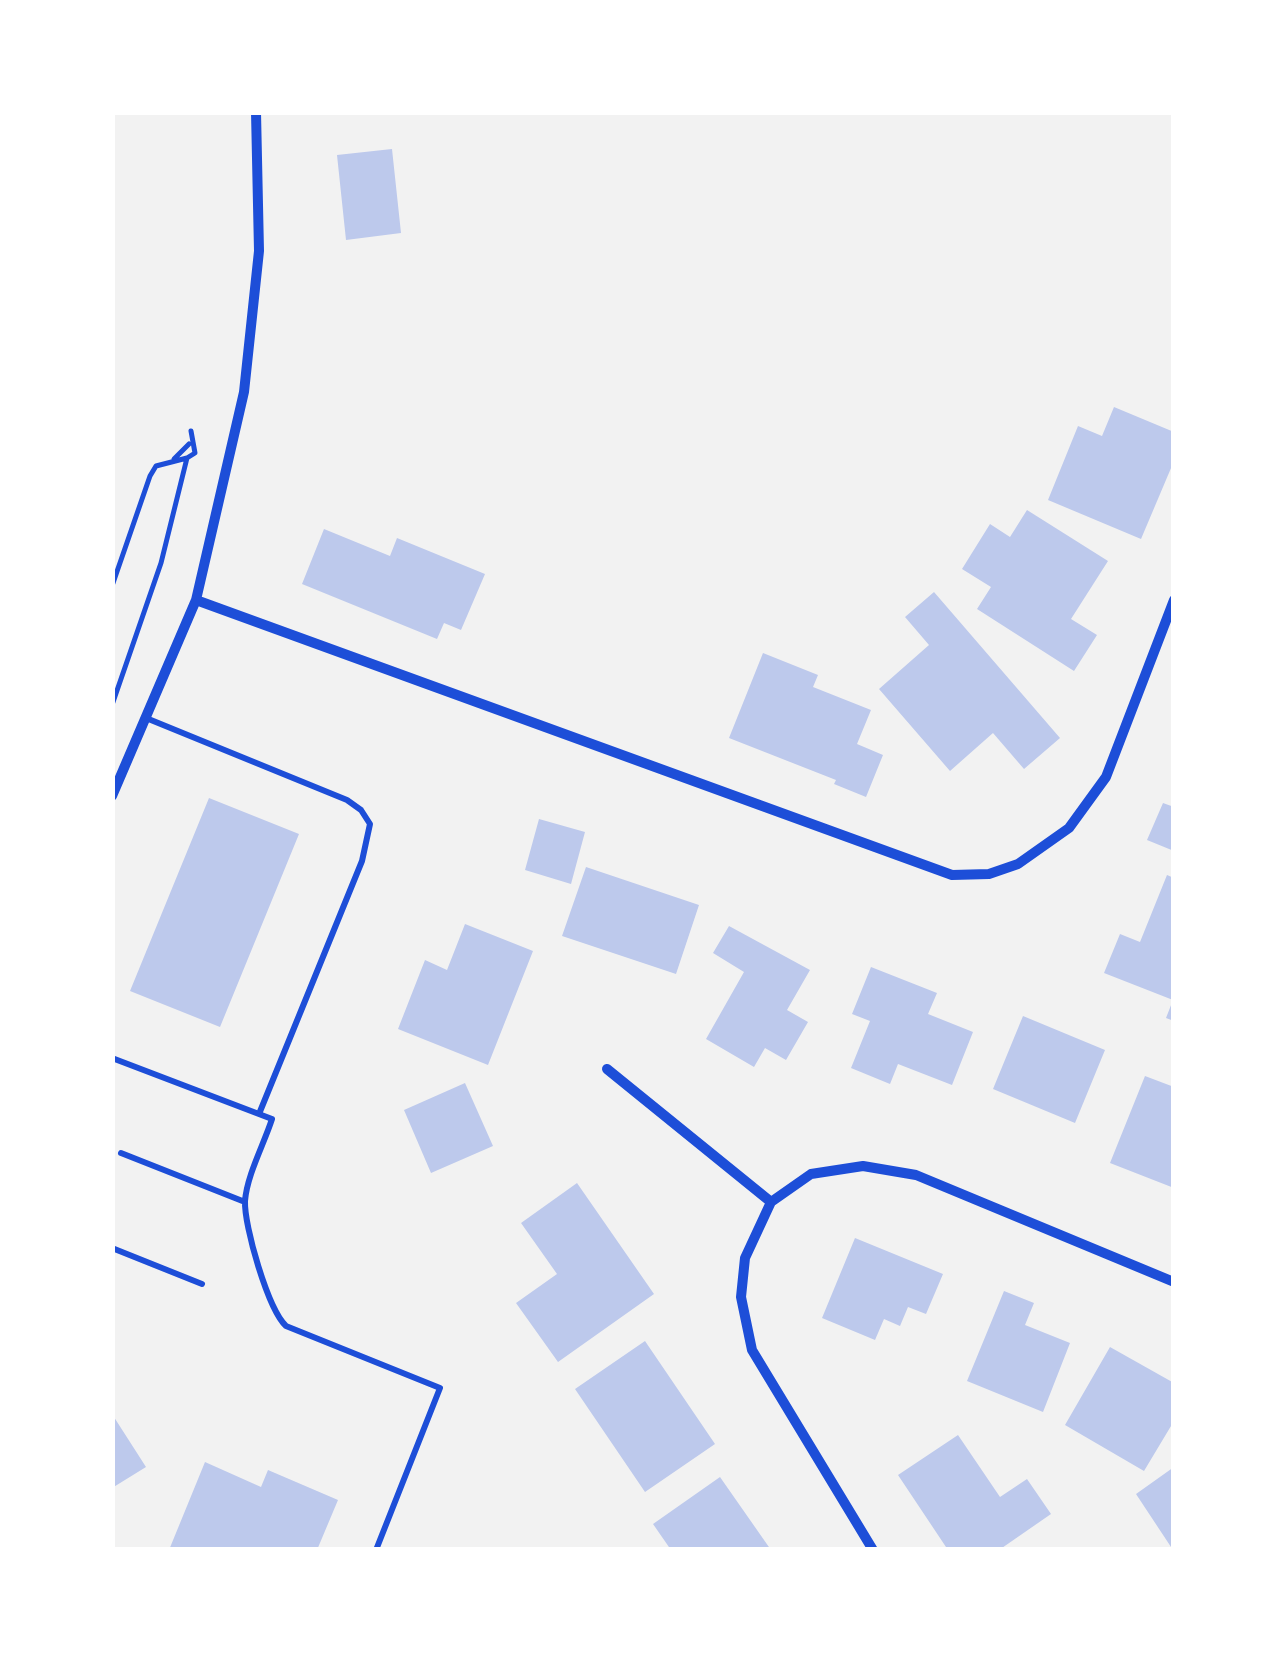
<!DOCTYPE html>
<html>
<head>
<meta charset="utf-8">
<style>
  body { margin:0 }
  #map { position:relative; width:1286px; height:1662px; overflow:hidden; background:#f2f2f2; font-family:Poppins,sans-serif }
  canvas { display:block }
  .frame { position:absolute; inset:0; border:115px solid #fff; pointer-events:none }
</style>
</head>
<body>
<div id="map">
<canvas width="1286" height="1662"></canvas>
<div class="frame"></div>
</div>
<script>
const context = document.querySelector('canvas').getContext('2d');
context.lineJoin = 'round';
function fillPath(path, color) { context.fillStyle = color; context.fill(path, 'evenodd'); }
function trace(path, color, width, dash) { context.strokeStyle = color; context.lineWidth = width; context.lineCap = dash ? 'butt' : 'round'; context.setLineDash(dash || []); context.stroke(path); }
fillPath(new Path2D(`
  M392 149 401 233 346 240 337 155Z
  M1114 407 1174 432V461L1141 539 1048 500 1078 426 1102 436Z
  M1027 510 1108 561 1071 619 1097 635 1074 671 977 609 991 587 962 569 990 524 1010 537Z
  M324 529 390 556 397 538 485 574 461 630 444 623 437 639 302 584Z
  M934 592 1060 738 1024 769 993 733 950 771 879 689 929 645 905 617Z
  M763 653 818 675 813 687 871 710 857 744 883 755 866 797 834 784 836 780 729 738Z
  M209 798 299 834 220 1027 130 991Z
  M1163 803 1174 807V851L1147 840Z
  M539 819 585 832 571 884 525 870Z
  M586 867 699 905 676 974 562 936Z
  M1167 875 1174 878V1021L1166 1018 1173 1000 1104 973 1120 934 1140 942Z
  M465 924 533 951 488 1065 398 1029 425 960 447 970Z
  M729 926 810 970 787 1010 808 1022 786 1060 765 1048 754 1067 706 1039 744 972 713 953Z
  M871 967 937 993 928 1014 973 1032 952 1085 898 1064 890 1084 851 1068 870 1021 852 1014Z
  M1023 1016 1105 1050 1075 1123 993 1089Z
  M1145 1076 1174 1087V1188L1110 1163Z
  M465 1083 493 1146 431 1173 404 1110Z
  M577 1183 654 1294 558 1362 516 1303 557 1274 521 1223Z
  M855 1238 943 1274 926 1314 908 1307 900 1326 884 1319 875 1340 822 1318Z
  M1004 1291 1034 1303 1025 1325 1070 1343 1043 1412 967 1381Z
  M645 1341 715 1444 645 1492 575 1389Z
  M1110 1347 1174 1383V1421L1144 1471 1065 1425Z
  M112 1414 146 1467 112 1488Z
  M958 1435 1000 1497 1027 1479 1051 1514 999 1550H948L898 1475Z
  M205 1462 261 1487 268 1470 338 1500 317 1550H169Z
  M1174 1467V1550H1173L1136 1494Z
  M720 1477 771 1550H671L653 1524Z`), '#bdc9ec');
trace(new Path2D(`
  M174 459 189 444
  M112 586 150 476 156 466 187 458
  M112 705 161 563 187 458 195 453 191 431`), '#1d4ed8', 5);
trace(new Path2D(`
  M146 718 347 800 361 810 370 824 362 861 259 1114
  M112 1058 272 1119C264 1144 247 1175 245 1201 244 1226 268 1309 286 1326L440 1388 376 1550
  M121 1153 245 1202
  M112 1248 202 1284`), '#1d4ed8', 6);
trace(new Path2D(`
  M196 600 952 875 989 874 1018 864 1069 828 1106 777 1174 600
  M112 796 196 600 244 392 259 251 256 112
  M607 1069 771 1202
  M873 1550 752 1350 741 1297 745 1258 771 1202 811 1174 863 1166 916 1175 1174 1282`), '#1d4ed8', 10);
</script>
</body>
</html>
